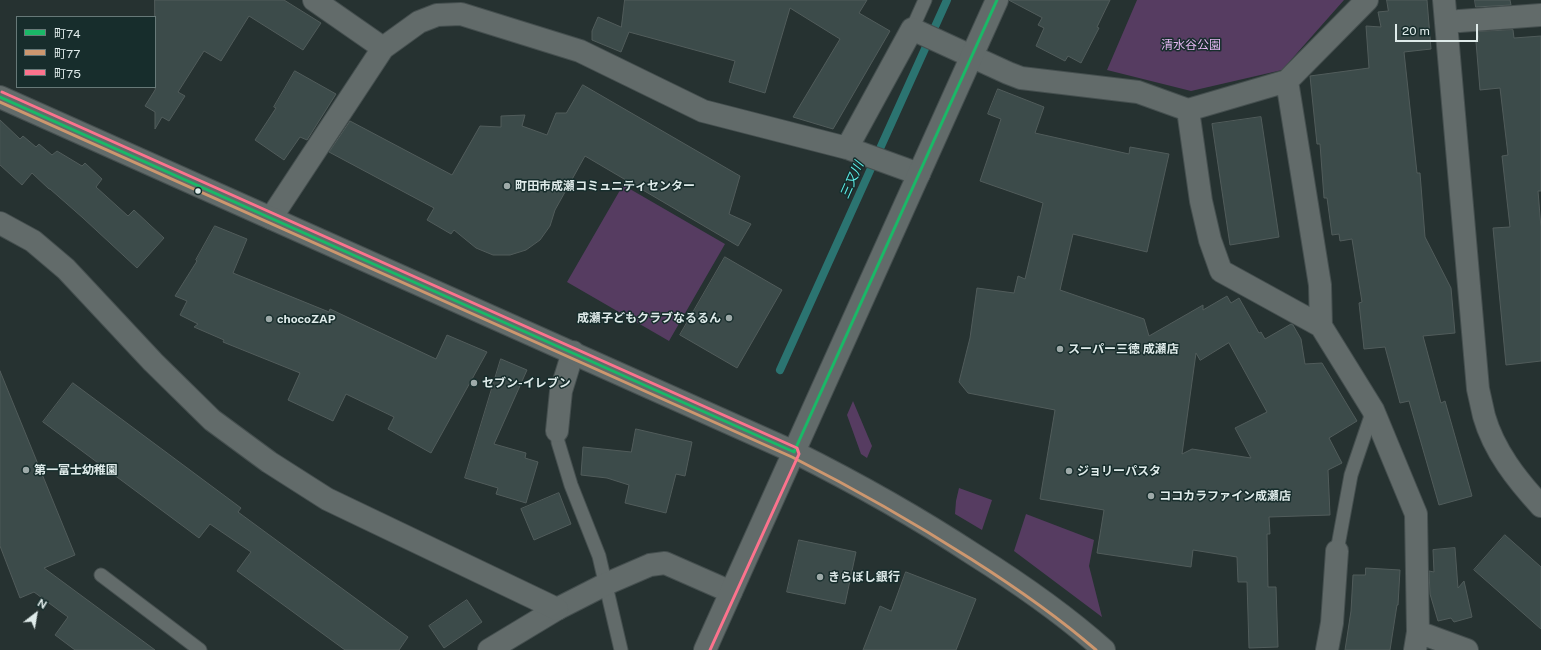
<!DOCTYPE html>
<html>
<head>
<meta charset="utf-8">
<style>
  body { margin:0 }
  #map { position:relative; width:1541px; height:650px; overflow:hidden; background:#263231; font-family:"Public Sans","Noto Sans JP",sans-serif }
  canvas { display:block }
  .legend { position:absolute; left:16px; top:16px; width:140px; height:72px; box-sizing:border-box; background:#172d2c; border:1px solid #677978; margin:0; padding:5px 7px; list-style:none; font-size:12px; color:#dfebea }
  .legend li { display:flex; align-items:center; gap:8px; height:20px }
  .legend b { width:20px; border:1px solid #677978 }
  .north { position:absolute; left:16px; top:594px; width:40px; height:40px; -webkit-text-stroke:3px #172d2c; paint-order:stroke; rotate:31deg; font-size:11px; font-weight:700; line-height:16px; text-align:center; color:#dfebea }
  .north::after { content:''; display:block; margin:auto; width:14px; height:18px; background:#dfebea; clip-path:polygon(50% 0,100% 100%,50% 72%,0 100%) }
  .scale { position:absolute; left:1395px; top:24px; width:83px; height:18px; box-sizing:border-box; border:2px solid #dfebea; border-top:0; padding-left:5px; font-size:12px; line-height:14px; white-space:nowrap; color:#dfebea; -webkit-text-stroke:3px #172d2c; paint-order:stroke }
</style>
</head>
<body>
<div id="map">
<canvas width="1541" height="650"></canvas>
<ul class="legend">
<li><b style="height:5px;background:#1ab867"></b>町74</li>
<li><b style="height:5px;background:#cd976f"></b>町77</li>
<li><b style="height:5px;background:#fc738d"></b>町75</li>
</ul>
<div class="north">N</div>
<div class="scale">20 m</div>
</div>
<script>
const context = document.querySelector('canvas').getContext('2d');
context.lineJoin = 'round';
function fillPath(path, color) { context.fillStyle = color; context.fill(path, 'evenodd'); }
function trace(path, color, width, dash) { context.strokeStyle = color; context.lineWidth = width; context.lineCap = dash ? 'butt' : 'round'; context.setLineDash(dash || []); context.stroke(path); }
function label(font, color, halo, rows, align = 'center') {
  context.font = font + ' "Public Sans","Noto Sans JP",sans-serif'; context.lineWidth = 3; context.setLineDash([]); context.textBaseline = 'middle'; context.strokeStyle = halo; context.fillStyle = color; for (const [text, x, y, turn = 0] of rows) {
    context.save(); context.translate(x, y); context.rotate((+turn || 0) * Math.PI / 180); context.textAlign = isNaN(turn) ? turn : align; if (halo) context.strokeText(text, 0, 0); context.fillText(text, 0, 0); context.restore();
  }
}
fillPath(new Path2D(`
  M1137 0H1344L1282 70 1191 91 1107 70Z
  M623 185 725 244 669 341 567 282Z
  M853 401 872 446 867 458 861 454 847 415Z
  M959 488 992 500 982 530 955 514 956 501Z
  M1026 514 1094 540 1089 566 1102 617 1014 551Z`), '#563c61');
trace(new Path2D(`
  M780 370 947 0`), '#2b7471', 8);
const building = new Path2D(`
  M155 0H284L321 23 303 50 249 16 221 61 204 51 178 92 185 96 169 121 162 117 155 129V112L145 106 155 90Z
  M625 0H867L859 13 890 31 833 129 793 117 840 39 790 8 765 93 729 82 735 61 629 32 621 52 592 40V31L598 17 621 27Z
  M1009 0H1110L1097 27 1099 28 1081 63 1068 56 1065 61 1036 46 1044 28 1038 25 1042 18Z
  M1387 0H1427L1431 49 1404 52 1417 173H1420L1425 237 1451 288 1455 333 1423 336 1441 403 1445 401 1472 496 1439 505 1409 401 1400 403 1385 347 1364 349 1359 303 1362 302 1352 239 1340 241 1339 234 1332 235 1327 198H1324L1320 144H1317L1310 76 1369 68 1366 26 1381 27 1378 12 1388 11Z
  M1475 0H1510L1511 5 1476 7Z
  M1513 30 1514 38 1541 36V191H1538L1541 228V361L1506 365 1493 228 1510 227 1502 156 1508 155 1500 88 1480 90 1476 42 1479 41 1478 32Z
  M295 71 336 94 307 140 300 137 284 160 255 140 276 108 274 107Z
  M583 85 740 176 729 214 751 224 738 246 585 156 555 210 550 226 540 240 526 250 510 255H493L476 248 454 230 451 234 427 220 434 208 329 152 350 121 452 175 480 126 501 127V116L525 115 522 126 547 135 556 113H566Z
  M998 89 1044 107 1035 133 1129 154 1130 147 1169 154 1147 252 1073 234 1060 290 1144 319 1149 336 1203 305V310L1227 296 1231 303 1239 298 1259 333 1261 332 1265 339 1291 324 1293 325 1301 339 1305 364 1322 363 1357 421 1329 438 1342 463 1328 470 1330 515 1269 517 1270 534H1267L1268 587H1276L1278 647 1249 648 1247 582H1238L1237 557 1193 550 1191 567 1097 553 1104 510 1040 499 1055 410 968 393 959 382 970 338 977 288 1014 293 1018 276 1025 279 1043 203 980 181 1001 119 988 114ZM1229 343 1267 412 1235 428 1251 458 1192 449 1182 454 1196 353 1200 360Z
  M1261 117 1279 237 1230 245 1212 124Z
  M0 120 20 139 23 136 36 147 39 144 52 155 57 151 82 166 85 163 102 179 96 187 128 216 134 210 164 238 137 268 83 218 50 189H49L32 173 22 185 0 165Z
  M215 226 247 239 233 273 329 312 330 309 436 359 447 335 487 352 431 453 388 429 394 417 346 394 333 421 288 400 300 373 223 342 224 340 194 327 198 324 180 315 187 301 175 296 197 261 196 260Z
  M725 257 782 290 737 368 680 335Z
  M501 359 527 370 494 444 526 453 525 458 538 462 526 503 496 494 498 488 465 478Z
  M0 371 75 555 44 568 155 650H75L55 635 68 617 34 592 20 598 0 546Z
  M73 383 241 508 238 512 408 637 399 650H345L237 571 251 552 210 524 199 538 43 422Z
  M636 429 692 442 685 476 676 474 666 513 625 503 629 485 607 478 581 475 583 447 631 452Z
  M559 493 571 524 534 540 521 509Z
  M1505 535 1541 567V629L1474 570Z
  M799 540 856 552 845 604 787 592Z
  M1455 548 1458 588 1464 581 1472 617 1454 622 1451 618 1438 621 1430 594 1429 571 1434 572 1433 550Z
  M1366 568 1400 570 1398 605H1397L1390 650H1345L1351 611 1353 575H1365Z
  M906 572 976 599 956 650H863L880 606 891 611Z
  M467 600 482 622 444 648 429 626Z`);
fillPath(building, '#3c4b4a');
trace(building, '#515c5b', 1);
const lane = new Path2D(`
  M912 29 925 0
  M557 431 558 442 571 485 599 556 621 650
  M1337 551 1351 475 1373 410
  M101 575 200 650`);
const street = new Path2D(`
  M314 0 383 48
  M1444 0 1478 389C1480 398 1482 407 1484 416 1494 451 1517 480 1541 506
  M1446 22 1541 15
  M1287 81 1320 285 1321 326
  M1188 110 1201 201 1210 240 1221 271 1321 326 1373 410 1416 514 1418 632 1415 650
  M847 148 912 29 1008 73 1021 78 1138 92 1188 110 1287 81 1367 0
  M271 218 383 48 419 22 437 15 461 14 580 51 703 111 847 148 919 174
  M557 431 561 391 573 352
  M1418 632 1467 650
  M489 650 557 609 606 584 650 565 665 563 731 592
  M1327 650 1332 623 1337 551`);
const secondary = new Path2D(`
  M0 97 794 452C856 483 915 516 973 554 1019 583 1064 614 1104 650
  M0 223 33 241 66 269 153 362 212 420 269 462 327 499 557 609
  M705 650 997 0`);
trace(lane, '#454f4f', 15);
trace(street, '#454f4f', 24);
trace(secondary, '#454f4f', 24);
trace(lane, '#626b6a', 13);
trace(street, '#626b6a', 22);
trace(secondary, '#626b6a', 22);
trace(new Path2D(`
  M0 97 794 452 997 0`), '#1ab867', 3);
trace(new Path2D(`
  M0 102 792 457C853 488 913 522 971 559 1015 587 1057 616 1096 650`), '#cd976f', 3);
trace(new Path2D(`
  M2 92 797 448 799 454 710 650`), '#fc738d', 3);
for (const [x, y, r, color] of [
  [507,186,4,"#9eaaa9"],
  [198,191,3.5,"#dfebea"],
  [729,318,4,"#9eaaa9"],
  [269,319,4,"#9eaaa9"],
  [1060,349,4,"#9eaaa9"],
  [474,383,4,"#9eaaa9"],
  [26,470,4,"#9eaaa9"],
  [1069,471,4,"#9eaaa9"],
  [1151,496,4,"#9eaaa9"],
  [820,577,4,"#9eaaa9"]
]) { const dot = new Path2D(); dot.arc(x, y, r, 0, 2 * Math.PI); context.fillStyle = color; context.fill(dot); trace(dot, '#172d2c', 1.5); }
label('12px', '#e4b8f2', '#172d2c', [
  ["清水谷公園",1191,45]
]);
label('bold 12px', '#dfebea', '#172d2c', [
  ["町田市成瀬コミュニティセンター",515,186],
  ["成瀬子どもクラブなるるん",721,318,"right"],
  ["chocoZAP",277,319],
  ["スーパー三徳 成瀬店",1068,349],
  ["セブン-イレブン",482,383],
  ["第一富士幼稚園",34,470],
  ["ジョリーパスタ",1077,471],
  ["ココカラファイン成瀬店",1159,496],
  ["きらぼし銀行",828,577]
], 'left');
label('italic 13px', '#5defe9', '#172d2c', [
  ["三又川",852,180,-66]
]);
</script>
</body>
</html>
